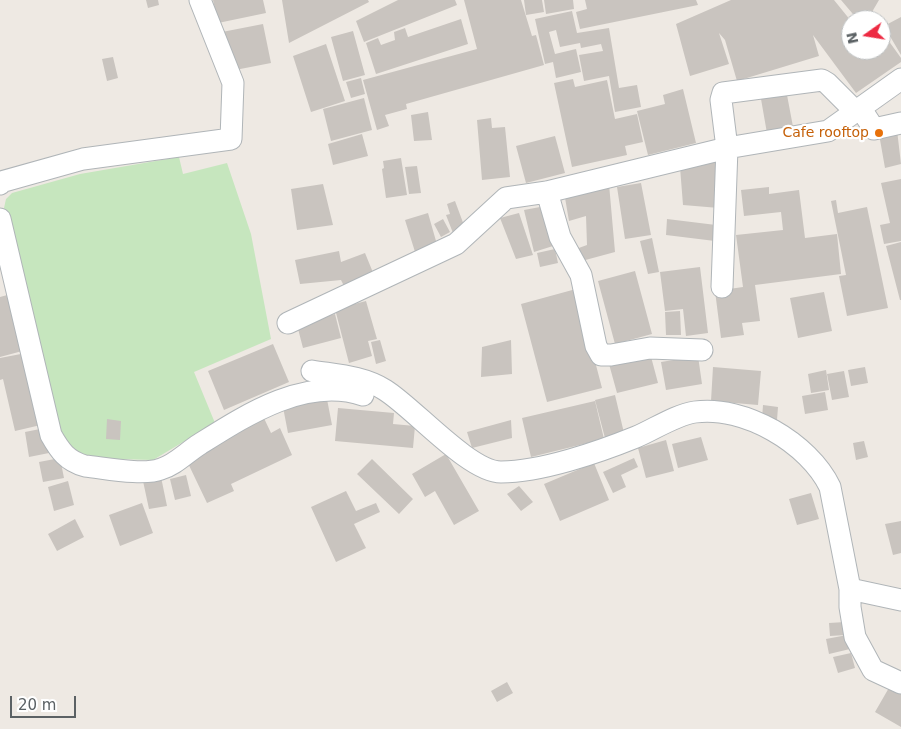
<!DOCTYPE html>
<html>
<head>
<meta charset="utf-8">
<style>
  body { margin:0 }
  #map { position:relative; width:901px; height:729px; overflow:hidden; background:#eee9e3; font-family:"DejaVu Sans",sans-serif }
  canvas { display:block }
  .north { position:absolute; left:841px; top:10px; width:50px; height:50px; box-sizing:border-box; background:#fff; border:1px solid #bdc0c1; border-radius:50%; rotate:257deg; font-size:14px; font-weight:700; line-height:20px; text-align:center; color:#5b6164 }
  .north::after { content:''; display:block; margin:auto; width:18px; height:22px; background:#ed2a42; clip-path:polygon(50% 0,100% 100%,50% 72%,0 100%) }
  .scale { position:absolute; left:10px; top:696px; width:66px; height:22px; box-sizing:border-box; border:2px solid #5b6164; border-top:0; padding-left:6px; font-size:15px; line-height:18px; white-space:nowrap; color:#5b6164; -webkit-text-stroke:4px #fff; paint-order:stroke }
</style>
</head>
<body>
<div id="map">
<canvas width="901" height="729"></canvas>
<div class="north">N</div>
<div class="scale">20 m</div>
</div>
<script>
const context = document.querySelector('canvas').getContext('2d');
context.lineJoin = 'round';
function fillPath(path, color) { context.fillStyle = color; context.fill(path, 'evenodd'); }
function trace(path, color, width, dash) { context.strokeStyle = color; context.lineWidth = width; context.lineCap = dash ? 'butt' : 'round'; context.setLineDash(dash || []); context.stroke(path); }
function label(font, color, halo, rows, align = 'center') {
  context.font = font + ' "DejaVu Sans",sans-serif'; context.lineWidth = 4.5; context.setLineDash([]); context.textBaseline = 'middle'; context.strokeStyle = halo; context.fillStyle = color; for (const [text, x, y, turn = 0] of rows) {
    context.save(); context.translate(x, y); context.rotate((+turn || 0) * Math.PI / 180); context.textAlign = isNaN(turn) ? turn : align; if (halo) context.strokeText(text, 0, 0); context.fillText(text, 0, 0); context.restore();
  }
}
fillPath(new Path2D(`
  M179 157 183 174 227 163 251 234 271 339 194 372 215 423 153 460 80 458 65 445 57 427 4 208 6 199 12 193 80 174Z`), '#c6e6be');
fillPath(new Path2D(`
  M146 0H158L159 5 148 8Z
  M213 0H263L266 13 218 23Z
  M282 0H368L369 2 289 43Z
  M398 0H455L457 5 364 42 356 21Z
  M464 0H521L532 36 536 35 544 65 406 104 407 109 385 115 389 126 377 130 363 80 477 49Z
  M524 0H542L544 12 526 15Z
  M544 0H573L574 9 546 14Z
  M585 0H696L698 5 580 29 576 12 587 9Z
  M731 0H834L851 21V41L847 45 851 43V50H881V34L883 33 901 58V62L856 93 813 35 819 56 737 81 725 40 719 33 729 64 690 76 676 24Z
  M841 0H879L872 12 879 20H858Z
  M572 11 577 33 609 28 619 88 637 85 641 107 615 112 609 76 584 81 579 55 603 51 601 44 581 48 580 43 560 47 556 30 549 32 555 54 576 49 581 72 556 78 553 62 545 64 535 19Z
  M901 17V55L884 26Z
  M461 19 468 44 376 74 366 43 378 38 381 45 395 40 394 32 405 28 408 37Z
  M263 24 271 63 230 71 222 32Z
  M353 31 365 75 343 81 331 37Z
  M326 44 345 101 311 112 293 56Z
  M113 57 118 78 107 81 102 59Z
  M361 78 365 94 351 98 346 82Z
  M573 79 575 87 607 80 615 119 637 114 643 142 625 146 627 155 572 167 554 83Z
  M683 89 696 143 648 155 637 111 665 104 663 95Z
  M787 95 794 132 768 139 761 99Z
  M364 98 372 130 331 141 323 109Z
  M428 112 432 140 414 141 411 115Z
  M491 118 492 128 505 127 510 177 482 180 477 120Z
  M897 130 901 164 885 168 879 134Z
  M362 134 368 156 333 165 328 144Z
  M555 136 565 173 526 183 516 146Z
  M401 158 407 195 386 198 382 169 384 168 383 161Z
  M720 161 719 208 683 205 680 167Z
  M417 166 421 193 409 194 405 167Z
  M901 179V241L884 244 880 225 890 223 881 183Z
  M641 183 651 235 625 239 617 187Z
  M323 184 333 225 297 230 291 189Z
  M609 184 615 252 578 262 576 249 587 245 586 216 569 221 564 192Z
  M769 187V194L799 190 805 238 837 234 841 274 755 285 760 321 742 323 744 335 721 338 715 291 743 287 736 235 783 230 781 212 744 216 741 190Z
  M836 200 838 213 867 207 888 308 847 316 839 276 846 275 831 201Z
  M455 201 465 228 453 233 446 215 450 214 447 204Z
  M540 207 553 246 534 252 524 210Z
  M428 213 438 248 416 255 405 220Z
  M519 213 533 255 516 259 500 218Z
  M443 219 450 232 441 237 434 224Z
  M667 219 716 225 715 241 666 235Z
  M652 238 659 272 648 274 640 241Z
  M901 242V300H900L886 246Z
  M555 249 558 263 540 267 537 253Z
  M339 251 341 262 365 253 374 275 345 288 341 280 300 284 295 260Z
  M700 267 708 333 686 336 683 309 665 311 660 272Z
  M635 271 652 334 615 344 598 281Z
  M576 289 602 388 547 402 521 304Z
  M824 292 832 331 798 338 790 298Z
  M11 294 26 350 0 357V297Z
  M366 301 377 339 368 341 372 356 349 363 335 309Z
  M680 311 681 335H666L665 312Z
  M335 314 341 338 303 348 297 325Z
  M380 340 386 361 376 364 371 342Z
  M511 340 512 374 481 377 482 347Z
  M273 344 289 382 224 410 208 371Z
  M26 353 45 424 15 431 3 379 0 380V358Z
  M650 353 658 383 617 393 609 364Z
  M698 356 702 384 666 390 661 362Z
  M713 367 761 371 758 405 711 401Z
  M865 367 868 383 851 386 848 370Z
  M826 370 829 390 811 393 808 374Z
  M844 371 849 397 832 400 827 374Z
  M825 392 828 410 805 414 802 396Z
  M326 394 332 425 288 433 282 402Z
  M615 395 624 433 605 438 595 400Z
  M595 401 604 439 531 457 522 418Z
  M763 405 778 407 777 420 762 419Z
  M338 408 394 413 393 424 415 426 413 448 335 441Z
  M262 414 271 433 280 428 292 455 231 484 234 491 207 503 185 457Z
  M107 419 121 421 120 440 106 439Z
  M511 420 512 438 472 448 467 432Z
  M45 428 49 453 29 457 25 432Z
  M701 437 708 460 678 468 672 444Z
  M666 440 674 471 646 478 638 448Z
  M864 441 868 457 856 460 853 443Z
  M446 454 479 511 454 525 435 491 425 497 412 474Z
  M60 458 64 478 43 482 39 462Z
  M634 458 638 467 621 475 626 487 613 493 603 472Z
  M372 459 413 499 399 514 357 474Z
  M594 463 609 500 560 521 544 484Z
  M186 475 191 496 175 500 170 479Z
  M161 477 167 506 149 509 143 481Z
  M68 481 74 505 54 511 48 487Z
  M519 486 533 502 521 511 507 494Z
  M346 491 356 511 376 503 380 512 354 524 366 548 336 562 311 507Z
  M811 493 819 519 797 525 789 499Z
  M142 503 153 533 120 546 109 515Z
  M75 519 84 537 57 551 48 534Z
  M901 521V553L893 555 885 524Z
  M845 622 846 635 830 636 829 623Z
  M847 635 850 649 829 654 826 639Z
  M851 653 855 668 838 673 833 657Z
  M507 682 513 693 497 702 491 691Z
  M890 686 901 692V727L875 712Z`), '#c9c4bf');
const minor = new Path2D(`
  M861 109 874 129 901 123
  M0 184 1 182 83 159 231 139 233 83 200 0
  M547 192 560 237 581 275 596 346 601 355H611L650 348 702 350
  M0 219 51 435C60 451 67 461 85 466 105 468 143 476 161 469 175 465 187 452 200 444 246 415 306 376 363 395
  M722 287 727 148 721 100 723 93 822 80 827 83 856 112
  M288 323 456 244 506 198 547 192 727 148 828 131 901 79
  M312 371C336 375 363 376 385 390 414 408 469 472 501 472 541 472 599 452 636 437 655 429 675 415 695 412 744 405 809 443 830 487L850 589V607L855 637 873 670 901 683
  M850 589 901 600`);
trace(minor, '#b0b5b8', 23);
trace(minor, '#fff', 21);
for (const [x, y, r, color] of [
  [879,133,5,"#e8710a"]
]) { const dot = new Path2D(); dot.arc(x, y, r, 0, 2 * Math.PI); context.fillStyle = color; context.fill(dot); trace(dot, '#fff', 2); }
label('14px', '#c56008', '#fff', [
  ["Cafe rooftop",869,133]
], 'right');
</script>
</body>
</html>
